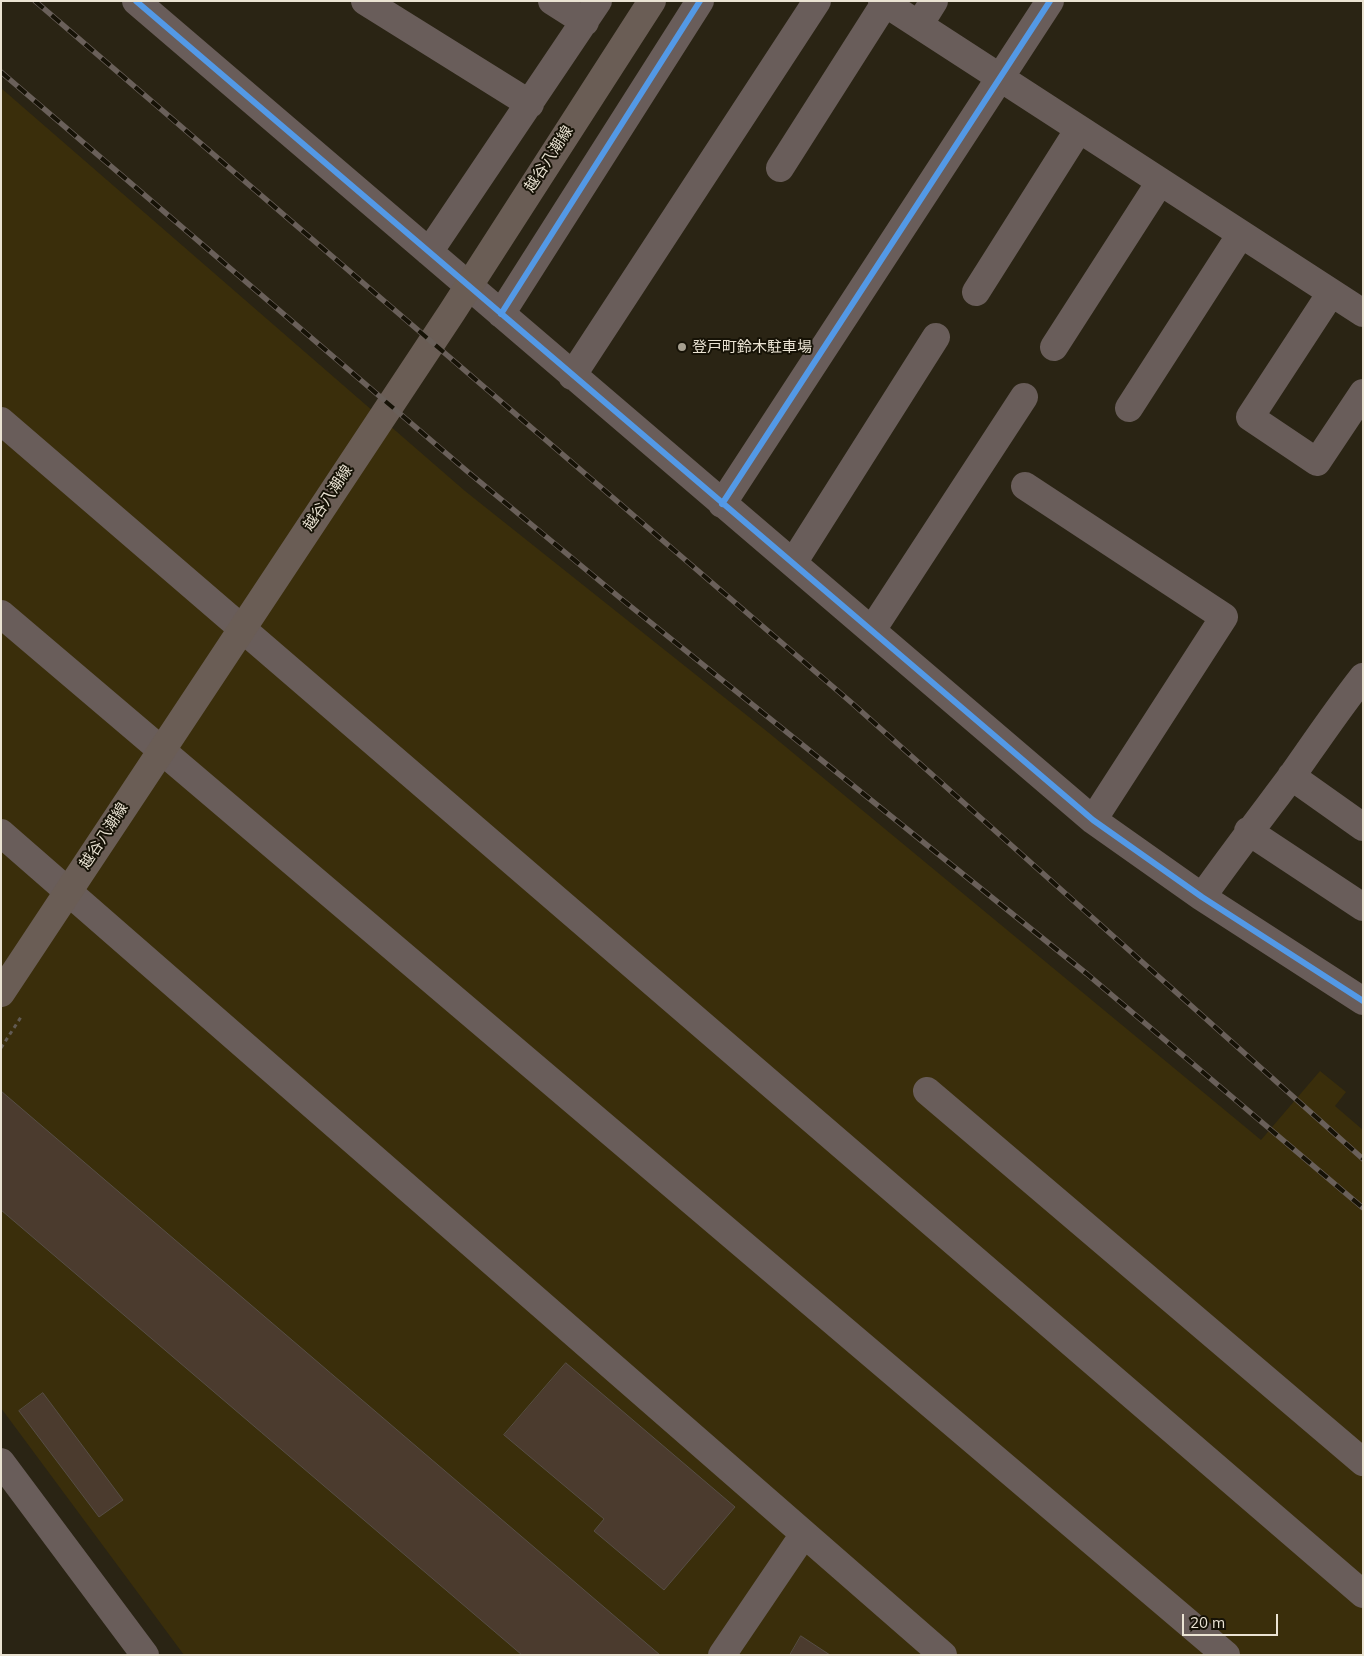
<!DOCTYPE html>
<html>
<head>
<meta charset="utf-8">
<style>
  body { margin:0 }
  #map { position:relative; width:1364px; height:1656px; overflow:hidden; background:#2a2414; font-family:Mulish,sans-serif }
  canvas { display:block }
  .frame { position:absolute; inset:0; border:2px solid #eae3d3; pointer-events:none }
  .scale { position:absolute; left:1182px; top:1614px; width:96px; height:22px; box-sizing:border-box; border:2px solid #eae3d3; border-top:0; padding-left:6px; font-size:15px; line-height:18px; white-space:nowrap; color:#eae3d3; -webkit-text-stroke:4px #161206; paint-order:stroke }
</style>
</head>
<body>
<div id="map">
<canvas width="1364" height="1656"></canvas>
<div class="frame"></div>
<div class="scale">20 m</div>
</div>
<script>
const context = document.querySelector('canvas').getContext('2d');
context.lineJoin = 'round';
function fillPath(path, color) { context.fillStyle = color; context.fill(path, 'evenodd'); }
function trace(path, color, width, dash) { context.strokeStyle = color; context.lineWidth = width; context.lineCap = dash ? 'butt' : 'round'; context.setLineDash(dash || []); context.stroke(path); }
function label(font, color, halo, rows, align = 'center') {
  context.font = font + ' Mulish,"Noto Sans JP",sans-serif'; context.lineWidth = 4; context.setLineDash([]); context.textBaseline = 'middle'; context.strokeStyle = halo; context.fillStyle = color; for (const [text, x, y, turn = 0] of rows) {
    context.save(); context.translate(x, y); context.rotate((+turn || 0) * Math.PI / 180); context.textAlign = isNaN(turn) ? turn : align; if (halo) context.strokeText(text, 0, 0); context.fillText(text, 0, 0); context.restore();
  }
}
fillPath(new Path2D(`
  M1 88 465 491 769 733 1261 1140 1320 1071 1346 1092 1335 1106 1363 1130V1655H184L1 1408Z`), '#3a2e0b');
const building = new Path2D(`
  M1 1091 660 1655H522L1 1210Z
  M566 1363 735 1507 664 1590 594 1531 604 1519 504 1435Z
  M43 1393 123 1500 99 1517 19 1411Z
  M801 1636 830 1655H790Z`);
fillPath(building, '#4b3b2e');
trace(building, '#574e45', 1);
trace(new Path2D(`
  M1 1048 21 1017`), '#615a53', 3, [4, 4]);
trace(new Path2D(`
  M136 1 1093 820 1202 897 1363 1001
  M365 1 530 104
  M552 1 585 22
  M882 1 1363 313
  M919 25 934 1
  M780 168 885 3
  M429 252 598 1
  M976 292 1079 129
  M1331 293 1250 417 1317 462 1363 393
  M501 314 700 1
  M1054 347 1160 182
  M572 376 817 1
  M1129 408 1241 234
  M1 421 1363 1594
  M1025 486 1224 617 1093 820
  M722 504 1050 1
  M793 563 936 337
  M1 614 1226 1655
  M872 630 1024 397
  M1291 776 1363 827
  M1248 831 1363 907
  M1 833 943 1655
  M1202 897C1231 856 1261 817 1291 777 1315 743 1337 710 1363 677
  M927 1091 1363 1462
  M1 1462 145 1655
  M722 1655 804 1534`), '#695d5a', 28);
trace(new Path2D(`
  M1 993 452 312 652 1`), '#6a5d55', 28);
const rail = new Path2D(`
  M35 1 853 704 1363 1159
  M1 72 468 472 619 597 1087 974 1363 1208`);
trace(rail, '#6a605a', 5.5);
trace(rail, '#161206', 4, [11]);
trace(new Path2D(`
  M136 1 1093 820 1202 897 1363 1001
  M501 314 700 1
  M722 504 1050 1`), '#5399e6', 6);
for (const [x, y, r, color] of [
  [682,347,5,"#a7a090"]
]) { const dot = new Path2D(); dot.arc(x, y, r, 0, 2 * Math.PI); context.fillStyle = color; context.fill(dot); trace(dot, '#161206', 2); }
label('15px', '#eae3d3', '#161206', [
  ["越谷八潮線",549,159,-57],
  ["越谷八潮線",328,498,-56],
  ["越谷八潮線",104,836,-57]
]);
label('15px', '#eae3d3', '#161206', [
  ["登戸町鈴木駐車場",692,347]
], 'left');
</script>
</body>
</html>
